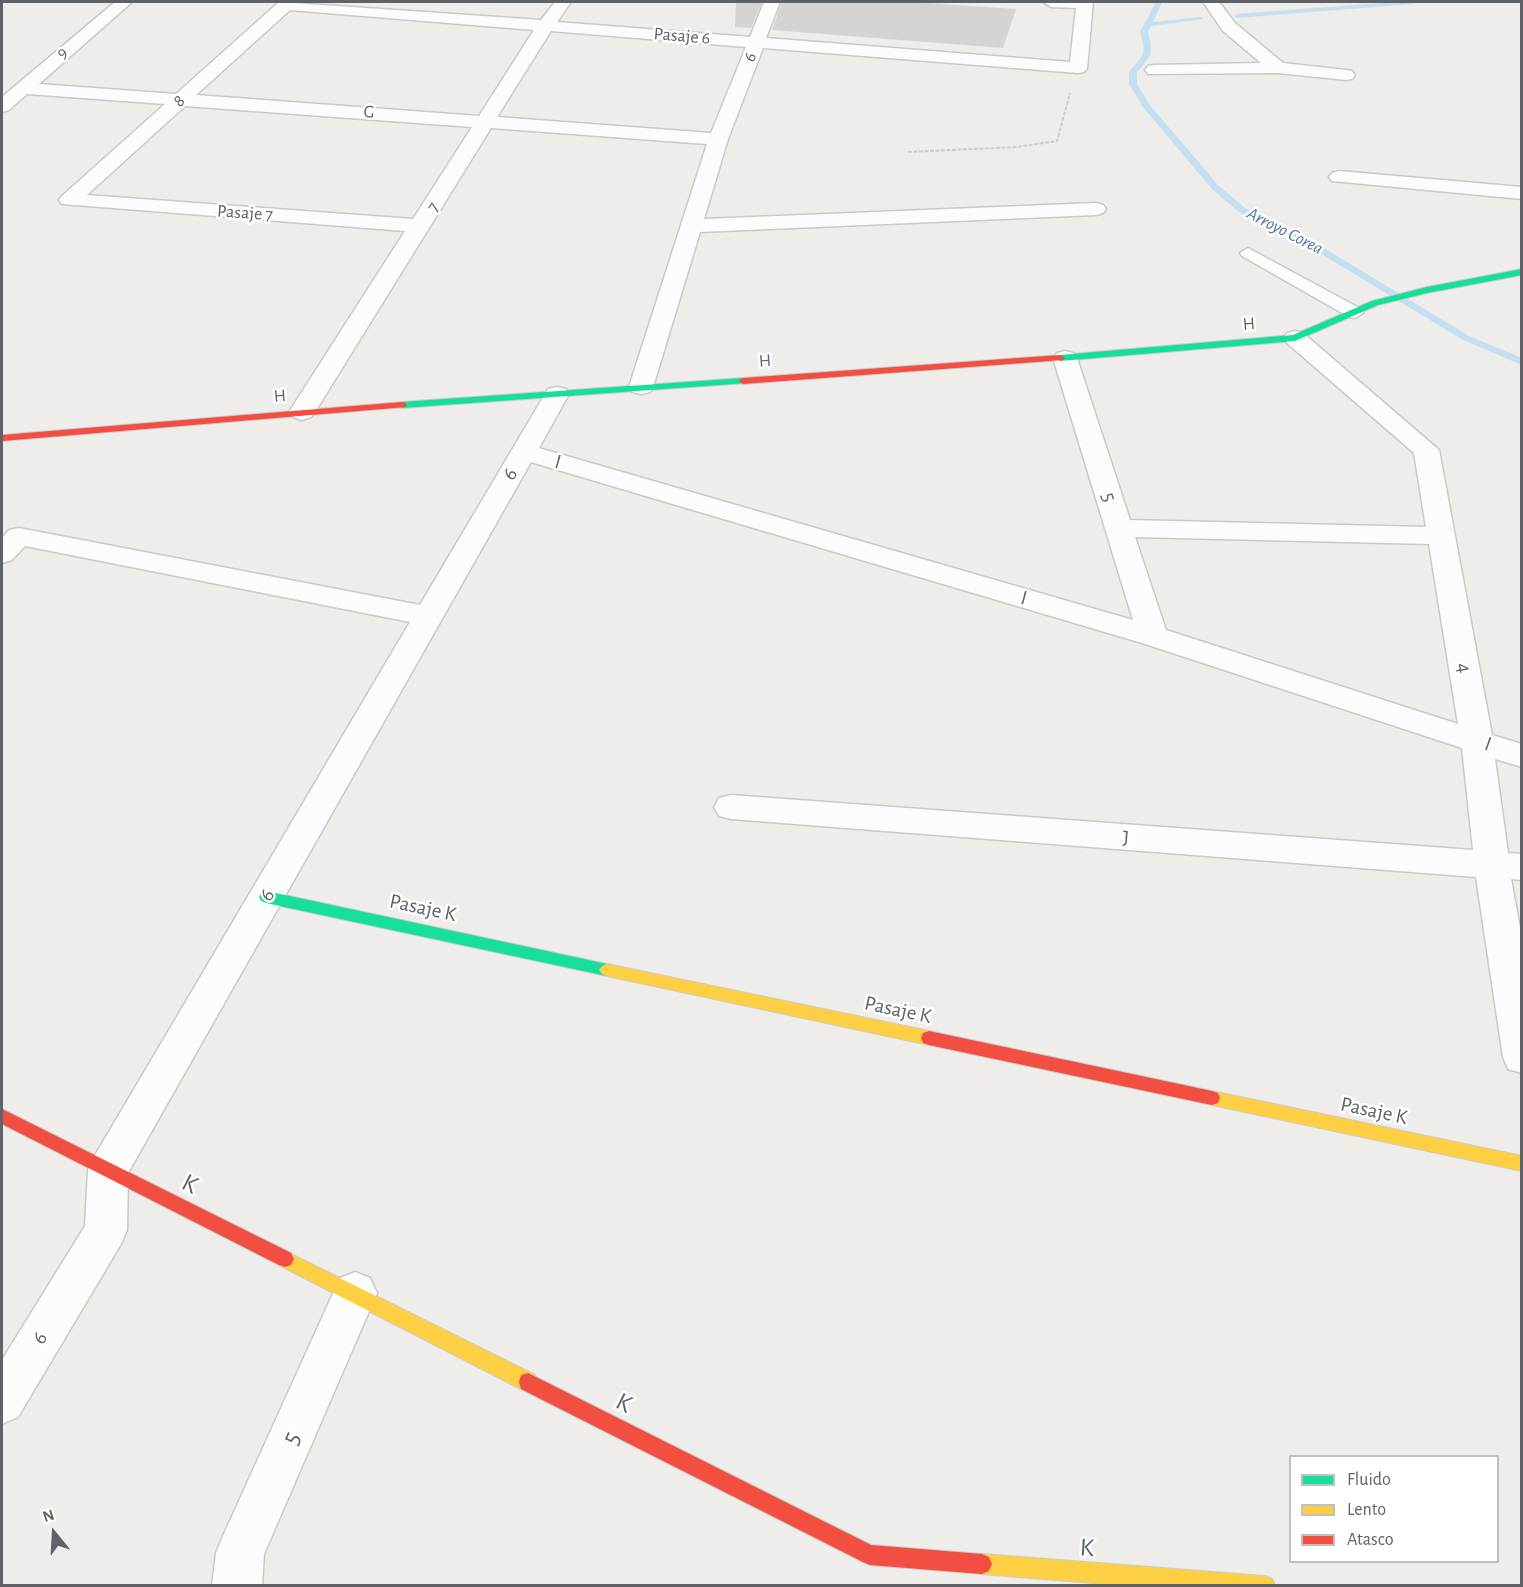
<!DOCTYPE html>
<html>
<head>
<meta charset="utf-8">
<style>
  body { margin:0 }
  #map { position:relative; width:1523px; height:1587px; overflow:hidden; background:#eeede9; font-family:"Alegreya Sans",sans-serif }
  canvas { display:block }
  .frame { position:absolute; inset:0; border:3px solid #5f6266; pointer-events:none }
  .legend { position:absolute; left:1289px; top:1455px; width:210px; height:108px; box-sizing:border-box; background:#fff; border:2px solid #bfc0c2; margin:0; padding:8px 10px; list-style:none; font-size:18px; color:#5f6266 }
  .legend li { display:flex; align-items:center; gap:12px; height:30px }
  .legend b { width:30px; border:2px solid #bfc0c2 }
  .north { position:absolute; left:24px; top:1503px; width:60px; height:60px; -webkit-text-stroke:4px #fff; paint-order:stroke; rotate:342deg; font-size:16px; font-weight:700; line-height:24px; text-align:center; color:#5f6266 }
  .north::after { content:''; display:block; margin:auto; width:21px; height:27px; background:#5f6266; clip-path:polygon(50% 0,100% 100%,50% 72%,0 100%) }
</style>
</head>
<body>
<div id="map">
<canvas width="1523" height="1587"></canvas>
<div class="frame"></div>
<ul class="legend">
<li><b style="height:8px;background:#16e098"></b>Fluido</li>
<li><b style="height:8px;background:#ffcf43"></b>Lento</li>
<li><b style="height:8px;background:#f24e42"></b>Atasco</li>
</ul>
<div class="north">N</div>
</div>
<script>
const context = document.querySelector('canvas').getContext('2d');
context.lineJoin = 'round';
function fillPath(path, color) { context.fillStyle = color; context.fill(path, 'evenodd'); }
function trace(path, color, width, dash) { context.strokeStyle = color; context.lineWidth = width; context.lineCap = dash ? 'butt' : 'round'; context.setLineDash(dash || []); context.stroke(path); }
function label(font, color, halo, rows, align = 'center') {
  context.font = font + ' "Alegreya Sans",sans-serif'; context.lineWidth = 5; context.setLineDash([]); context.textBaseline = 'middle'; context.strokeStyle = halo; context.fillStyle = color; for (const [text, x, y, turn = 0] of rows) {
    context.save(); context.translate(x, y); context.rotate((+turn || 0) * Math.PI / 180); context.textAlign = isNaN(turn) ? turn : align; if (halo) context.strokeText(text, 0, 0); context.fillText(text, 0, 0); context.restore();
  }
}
fillPath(new Path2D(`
  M1156 2H1162L1153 22 1200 17 1203 19 1151 26 1148 32C1154 55 1152 55 1137 72V84L1149 104 1218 185 1245 208 1324 248 1469 336 1522 358V365L1463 340 1318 252 1239 212 1212 189 1143 107 1129 84V72C1144 54 1147 56 1140 32Z
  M1393 2H1415L1412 4 1237 18 1234 16 1237 14Z`), '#c4dff1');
fillPath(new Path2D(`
  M736 2H762L751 28 735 27Z
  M782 2H911L1016 9 1003 48 772 30Z`), '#d5d4d2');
const lane = new Path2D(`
  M1248 248 1361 309 1363 313 1355 318 1349 317 1242 256 1240 253Z`);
const street = new Path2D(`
  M115 2H132L39 84 176 94 279 2 541 20 555 2H571L557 22 750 37 764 2H780L766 38 1070 62 1076 8 1051 7 1043 2H1093L1087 68 1084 72 1078 73 763 48 728 139 704 219 1096 203 1103 205 1106 209 1103 213 1096 215 700 232 653 387 650 392 641 394 632 392 629 387 707 144 491 128 315 412 311 417 302 420 293 417 289 412 405 231 62 204 59 200 62 196 165 104 27 94 9 110 2 112V97ZM290 10 534 30 479 116 196 95ZM551 31 746 47 711 133 497 117ZM185 106 472 127 413 219 87 195Z
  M1203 2H1219L1235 23 1283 63 1346 70 1352 71 1355 75 1352 79 1346 80 1278 73 1148 74 1145 70 1148 66 1154 65 1261 63 1223 31Z
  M1339 171 1522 187V199L1332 181 1329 177 1332 173Z
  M1295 331 1303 333 1439 450 1492 735 1522 744V767L1495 759 1508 853 1522 854V880L1511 879 1522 939V1073L1508 1069 1503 1057 1476 877 731 819 719 816 714 807 719 798 731 795 1473 850 1462 748 1142 643 531 462 128 1173 127 1230 121 1244 18 1417 2 1424V1360L85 1226 88 1170 94 1157 410 622 25 546 12 560 2 563V538L9 530 19 528 420 605 545 394 548 389 557 387 566 389 569 394 539 448 1133 620 1053 358 1057 353 1065 351 1073 353 1077 358 1130 520 1426 527 1414 453 1287 343 1283 338 1287 333ZM1135 537 1429 544 1458 724 1166 630Z
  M355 1272 370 1278 377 1293 264 1554 262 1586H212L216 1553 223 1536 340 1278Z`);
const fast = new Path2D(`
  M1522 269V275L1427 293 1378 305 1295 341 1060 361 1055 358 1060 355 1293 335 1372 301 1427 287Z
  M743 378 748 381 747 383 402 408 397 405 402 402Z
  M266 891 607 964 612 966 615 970 612 974 607 976 266 903 261 901 259 897 261 893Z`);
const slow = new Path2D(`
  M607 964 929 1031 935 1033 937 1038 935 1043 929 1045 607 976 602 974 599 970 602 966Z
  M1212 1091 1522 1156V1171L1212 1105 1206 1103 1204 1098 1206 1093Z
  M285 1251 535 1375 537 1382 535 1389 528 1391 521 1389 279 1265 276 1259 279 1253Z
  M982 1554 1265 1576 1272 1579 1275 1586H1129L982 1574 975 1571 972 1564 975 1557Z`);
const jam = new Path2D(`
  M1060 355 1065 358 1063 360 743 384 738 381 743 378Z
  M402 402 406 403V407L2 441V435Z
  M929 1031 1212 1091 1218 1093 1220 1098 1218 1103 1212 1105 929 1045 923 1043 921 1038 923 1033Z
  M2 1109 291 1253 294 1259 291 1265 285 1267 279 1265 2 1124Z
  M528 1373 871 1545 982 1554 989 1557 992 1564 989 1571 982 1574 870 1565 863 1562 521 1389 519 1382 521 1375Z`);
trace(lane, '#c9c9c9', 3);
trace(street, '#c9c9c9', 3);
trace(fast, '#cbcbca', 2);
trace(slow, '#cbcbca', 2);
trace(jam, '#cbcbca', 2);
trace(new Path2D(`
  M908 152 1017 147 1057 141 1070 93`), '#cacecb', 2, [4, 1.5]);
fillPath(lane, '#fcfcfc');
fillPath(street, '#fcfcfc');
fillPath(fast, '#16e098');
fillPath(slow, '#ffcf43');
fillPath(jam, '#f24e42');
label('18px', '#5f6266', '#fff', [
  ["Pasaje 6",682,36,5],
  ["9",62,53,-40],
  ["6",750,57,-68],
  ["8",179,101,-42],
  ["G",369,112,4],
  ["7",433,207,-58],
  ["Pasaje 7",245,213,4],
  ["H",1249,324,-5],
  ["H",765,361,-4],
  ["H",280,396,-5]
]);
label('italic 18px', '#4c759e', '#fff', [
  ["Arroyo Corea",1285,231,27]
]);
label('21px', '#5f6266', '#fff', [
  ["I",558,462,16],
  ["6",510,474,-60],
  ["5",1109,497,72],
  ["I",1024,598,16],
  ["4",1464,668,80],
  ["I",1488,744,20],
  ["J",1126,838,4],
  ["6",267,895,-60],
  ["Pasaje K",423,908,12],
  ["Pasaje K",898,1010,12],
  ["Pasaje K",1374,1111,12],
  ["6",40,1338,-59]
]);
label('26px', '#5f6266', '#fff', [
  ["K",190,1184,27],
  ["K",624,1403,27],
  ["5",291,1438,-66],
  ["K",1087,1548,4]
]);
</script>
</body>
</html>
